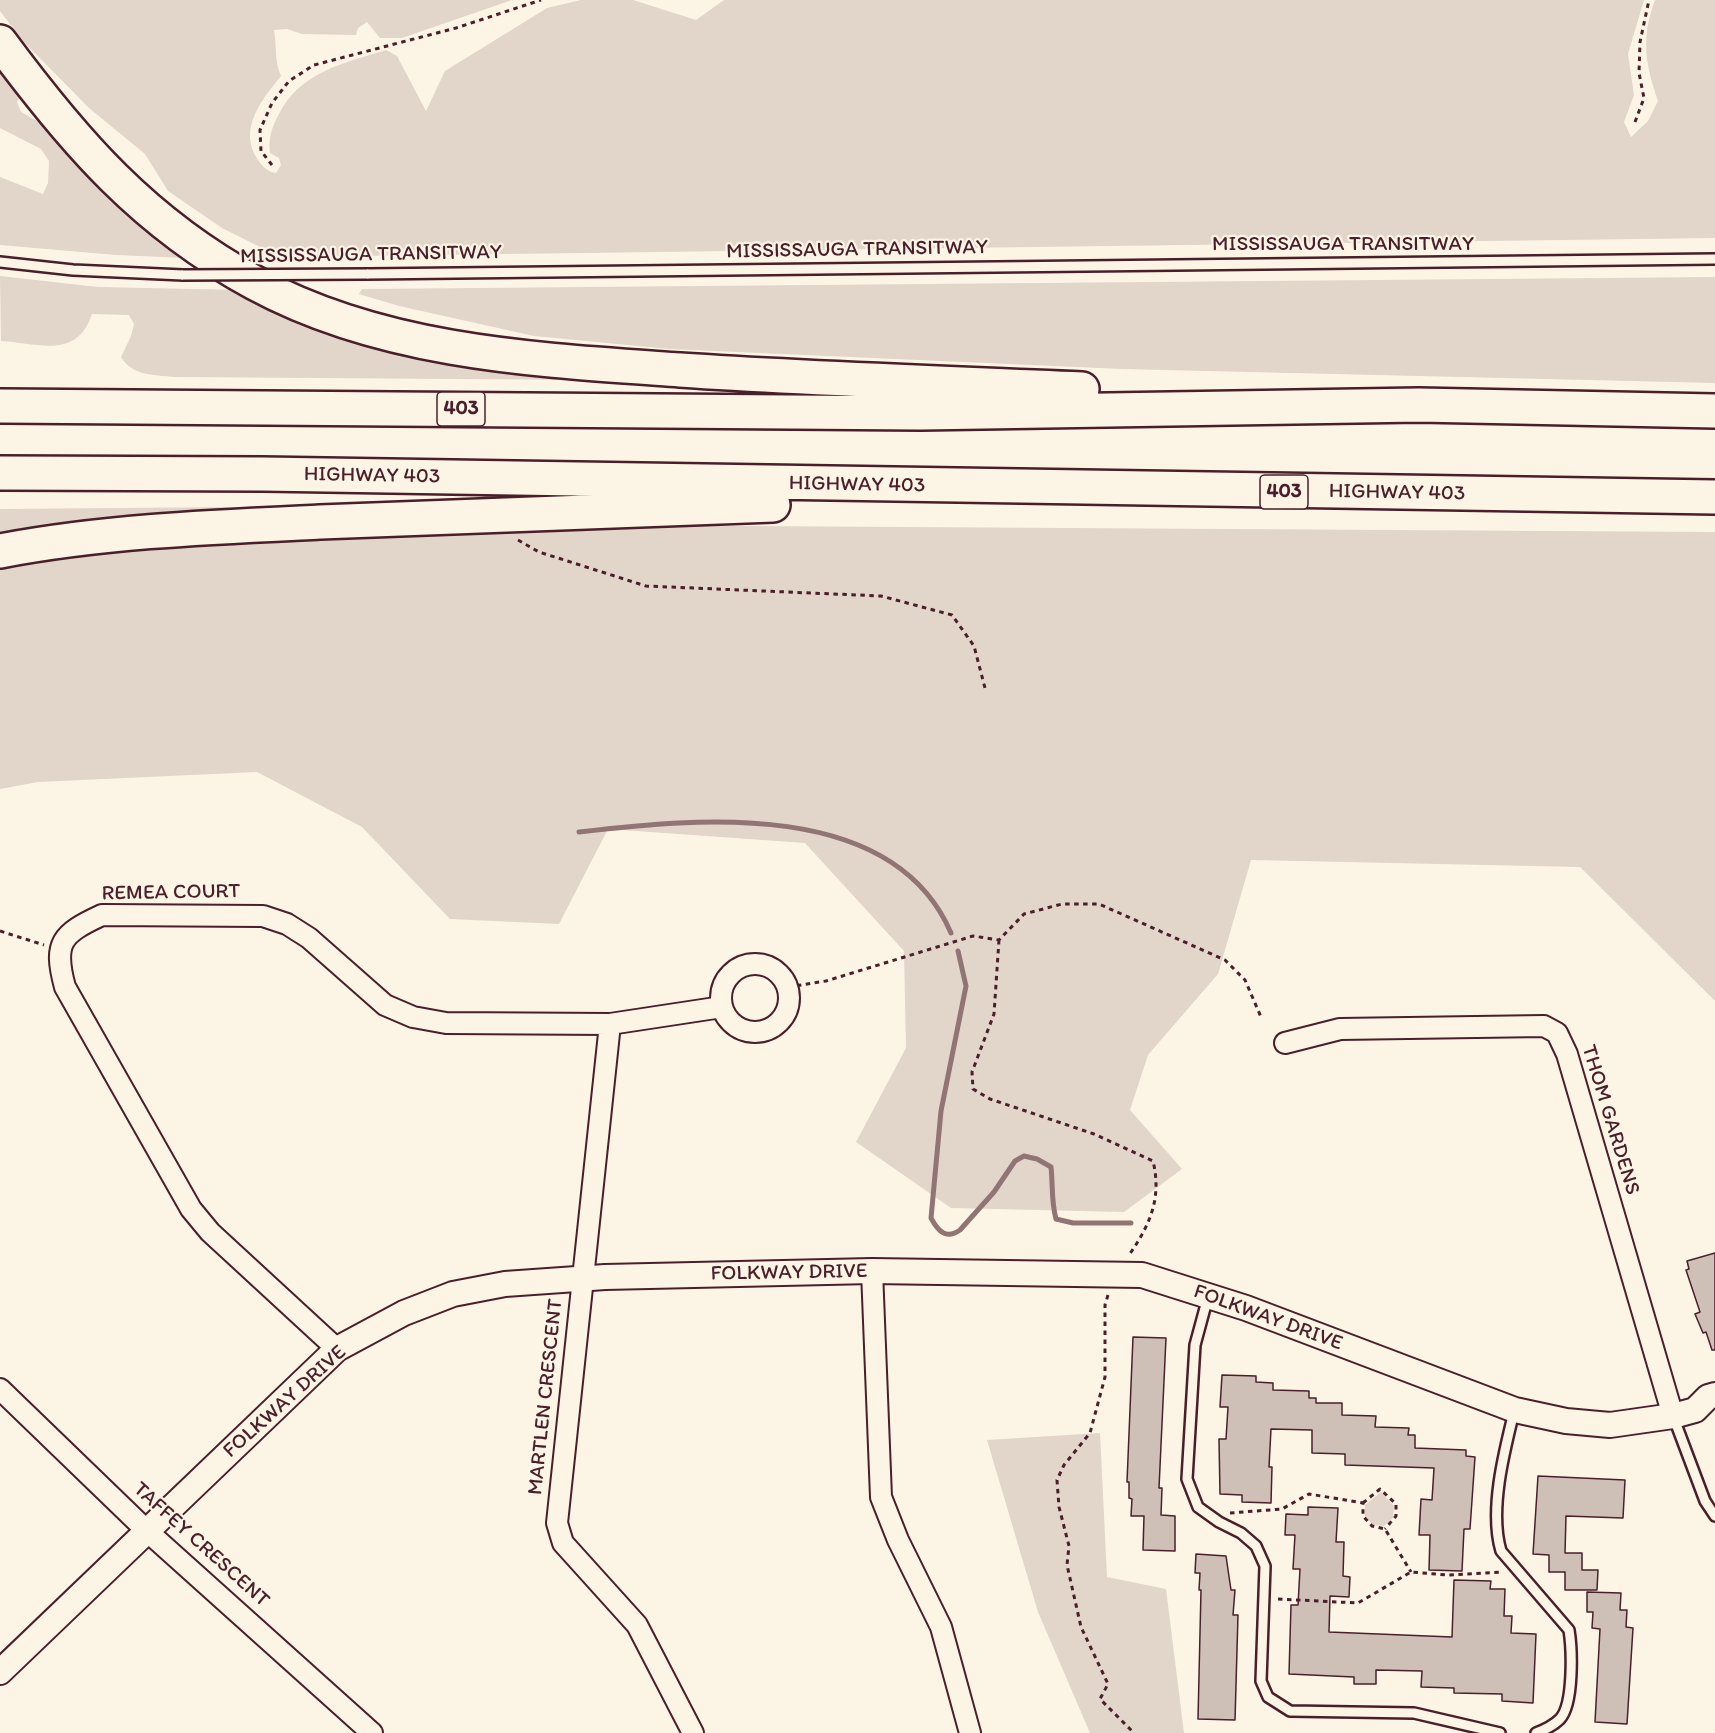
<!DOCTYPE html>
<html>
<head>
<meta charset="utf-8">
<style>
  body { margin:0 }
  canvas { display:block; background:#fcf5e5 }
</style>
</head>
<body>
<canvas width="1715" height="1733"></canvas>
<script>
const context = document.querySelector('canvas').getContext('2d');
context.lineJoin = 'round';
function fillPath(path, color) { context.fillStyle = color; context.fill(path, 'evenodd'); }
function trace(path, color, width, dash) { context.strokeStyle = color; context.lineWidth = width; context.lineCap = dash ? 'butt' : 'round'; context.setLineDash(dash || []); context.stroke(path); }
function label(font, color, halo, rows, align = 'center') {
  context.font = font + ' Itim,sans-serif'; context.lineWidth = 4.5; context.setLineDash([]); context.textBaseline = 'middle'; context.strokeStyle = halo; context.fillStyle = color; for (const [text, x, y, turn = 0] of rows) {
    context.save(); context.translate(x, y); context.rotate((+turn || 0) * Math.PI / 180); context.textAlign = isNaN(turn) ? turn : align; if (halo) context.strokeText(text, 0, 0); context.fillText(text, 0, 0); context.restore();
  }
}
fillPath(new Path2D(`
  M0 0H512L402 38H380L367 22 358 28 356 35 302 34 287 29 274 30C277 46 274 61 281 76 262 99 237 130 258 160 263 167 268 172 276 173L281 165 279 158 270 153C268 139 272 126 279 114 300 72 344 63 386 50L397 56 426 111 445 71 547 8 581 0H633L696 20 724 0H1644L1628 54 1634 95 1624 122 1631 137 1648 121 1658 101C1645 63 1641 38 1655 0H1715V238L280 257 222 228 168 191 145 154 89 108 22 40 0 11Z
  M0 67 21 96 17 102 21 112 39 122 91 180 137 222 185 258 116 255 0 245V177L43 194 48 183 49 161 41 149 0 128Z
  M0 276 98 287 243 290 596 380 175 377C155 375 132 376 121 357L131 336 134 324 129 315 92 314C77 360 38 343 1 341Z
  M1715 277V383L1122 369 669 349 534 336 399 306 359 294 362 289Z
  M355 506 0 541V509Z
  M583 525 1715 532V1001L1580 867 1251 860 1218 974 1148 1055 1130 1110 1182 1169 1124 1212 951 1208 856 1142 906 1048 904 951 805 843 608 829 559 924 450 919 362 827 257 772 38 782 0 789V565L28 559 353 534Z
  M1100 1433 1107 1577 1166 1589 1184 1733H1090L1038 1612 987 1440Z
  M1381 1492 1394 1506 1393 1518 1384 1526 1373 1525 1365 1516V1505Z`), '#e2d5ca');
trace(new Path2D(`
  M579 832C697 818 893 798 951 933
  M958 951 966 986 941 1111 931 1218C938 1231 946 1240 960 1230L994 1192 1015 1161 1024 1156 1037 1159 1051 1167C1053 1185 1051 1201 1056 1219L1073 1223H1131`), '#917474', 5);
const building = new Path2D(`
  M1715 1253V1350H1712L1706 1332 1703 1333 1695 1314 1700 1312 1686 1270 1689 1269 1687 1261Z
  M1133 1337 1166 1338 1159 1488H1162L1161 1515 1175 1516V1551L1143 1550 1144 1516H1131L1132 1499 1129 1498V1482H1127Z
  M1222 1375 1256 1376V1382L1273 1383V1390L1309 1391V1398H1316V1403H1342V1415L1376 1416 1375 1427 1409 1428 1408 1435H1415V1448L1466 1450V1456L1475 1457 1470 1529H1464L1462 1571 1429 1570 1430 1535H1419L1421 1499 1432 1500 1434 1468 1345 1465V1454L1312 1453V1430L1271 1429 1269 1467H1272L1271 1503 1242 1502V1495L1220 1494 1219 1439H1226L1228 1407H1220Z
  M1538 1476 1625 1480 1623 1518 1566 1516 1565 1553H1582V1570H1598L1597 1590H1565V1572H1549V1555L1533 1554Z
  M1308 1507 1338 1508 1336 1542H1344L1343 1576 1350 1577 1349 1597 1330 1596 1329 1632 1452 1637 1454 1580 1491 1581 1490 1589H1505L1504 1616H1512L1511 1633 1536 1634 1533 1703 1502 1701V1694L1454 1693V1688L1421 1687 1422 1671 1376 1670V1684H1354V1677L1289 1674 1291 1605H1298L1300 1569H1293L1295 1535H1285L1286 1514 1308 1515Z
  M1196 1554 1226 1556 1231 1590H1235L1233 1615H1238L1235 1720 1198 1719 1201 1590H1199L1200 1573H1195Z
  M1587 1592 1621 1593 1620 1610H1627L1626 1627 1633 1628 1627 1724 1595 1722 1600 1629 1592 1628 1593 1612H1587Z`);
fillPath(building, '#cfc0b7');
trace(building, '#4a1f2b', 1.5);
const service = new Path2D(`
  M0 262 73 270 183 275
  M367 274 1715 259
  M1208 1297 1195 1345 1187 1479 1198 1507 1219 1522 1241 1533 1256 1546 1265 1566 1261 1681 1268 1697 1290 1711 1414 1713 1500 1733
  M1514 1412C1504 1452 1489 1511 1501 1551L1569 1630C1572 1649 1574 1704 1560 1719 1554 1725 1544 1730 1536 1733
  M1673 1416 1705 1501 1715 1516`);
const minor = new Path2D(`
  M721 998a34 34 0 1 1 68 0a34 34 0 1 1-68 0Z
  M610 1024 557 1523 563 1543 637 1625 693 1733
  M1285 1043 1340 1029 1544 1026 1557 1033 1567 1054 1673 1416
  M872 1271 881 1497 898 1540 941 1627 970 1733
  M337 1349 210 1232 191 1209 65 987C53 943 61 934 102 915L263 916 287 924 309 938 385 1005 413 1017 446 1023 610 1024 722 1007
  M0 1389 147 1531 372 1733`);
const tertiary = new Path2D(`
  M0 1672 337 1349 404 1313 453 1294 505 1284 605 1277 872 1271 1142 1275 1246 1308 1515 1410 1566 1421 1610 1425 1673 1416 1695 1410 1708 1397 1715 1395`);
const motorway = new Path2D(`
  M0 42C74 142 144 223 255 283 384 353 537 360 680 370 814 379 948 383 1082 389
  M0 406 921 413 1419 405 1715 411
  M0 473 263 474 1715 497
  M0 551C105 531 213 527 320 522 471 515 622 510 773 505`);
trace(service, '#4a1f2b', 14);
trace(minor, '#4a1f2b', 24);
trace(tertiary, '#4a1f2b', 28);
trace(motorway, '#4a1f2b', 38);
trace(new Path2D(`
  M1635 122 1644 98 1639 73 1640 42 1649 0
  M272 165 261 151 260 130 272 103 289 81 314 65 456 28 541 0
  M518 540 539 552 646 586 881 596 952 615 974 646 985 688
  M0 931 44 945
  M999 940 994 1014 972 1072 973 1089 990 1099 1094 1134 1153 1161C1162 1198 1150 1225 1129 1255
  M788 987 826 981 973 936 999 940 1024 914 1062 904H1099L1225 960 1245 980 1261 1017
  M1108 1295 1105 1305V1377L1090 1433 1064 1465 1057 1480 1059 1507 1069 1546 1067 1565 1081 1627 1108 1684 1100 1699 1134 1733
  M1363 1503 1380 1489 1396 1504V1516L1385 1529
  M1230 1513 1282 1509 1309 1494 1363 1503V1516L1372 1526 1385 1529 1411 1572
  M1278 1599 1358 1603 1411 1572 1448 1575 1502 1572`), '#4a1f2b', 3, [4.5, 4.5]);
trace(service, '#fcf5e5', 9);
trace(minor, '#fcf5e5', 20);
trace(tertiary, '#fcf5e5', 24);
trace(motorway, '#fcf5e5', 33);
const serviceBridge = new Path2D(`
  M183 275 367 274`);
trace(serviceBridge, '#4a1f2b', 14, []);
trace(serviceBridge, '#fcf5e5', 9);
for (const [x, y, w] of [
  [461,409,48],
  [1284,492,48]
]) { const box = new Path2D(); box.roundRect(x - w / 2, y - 17, w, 34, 4.5); context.fillStyle = '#fcf5e5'; context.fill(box); trace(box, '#4a1f2b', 1.5); }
label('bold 20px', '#4a1f2b', null, [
  ["403",461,409],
  ["403",1284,492]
]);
label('21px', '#4a1f2b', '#fcf5e5', [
  ["MISSISSAUGA TRANSITWAY",1343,245],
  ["MISSISSAUGA TRANSITWAY",857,250,-1],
  ["MISSISSAUGA TRANSITWAY",371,255,-1],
  ["HIGHWAY 403",372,476,1],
  ["HIGHWAY 403",857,485,1],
  ["HIGHWAY 403",1397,493,1],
  ["REMEA COURT",171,893,-1],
  ["THOM GARDENS",1610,1120,73],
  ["FOLKWAY DRIVE",789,1273,-1],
  ["FOLKWAY DRIVE",1268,1318,20],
  ["MARTLEN CRESCENT",546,1397,-84],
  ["FOLKWAY DRIVE",285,1402,-42],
  ["TAFFEY CRESCENT",201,1545,42]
]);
</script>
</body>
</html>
